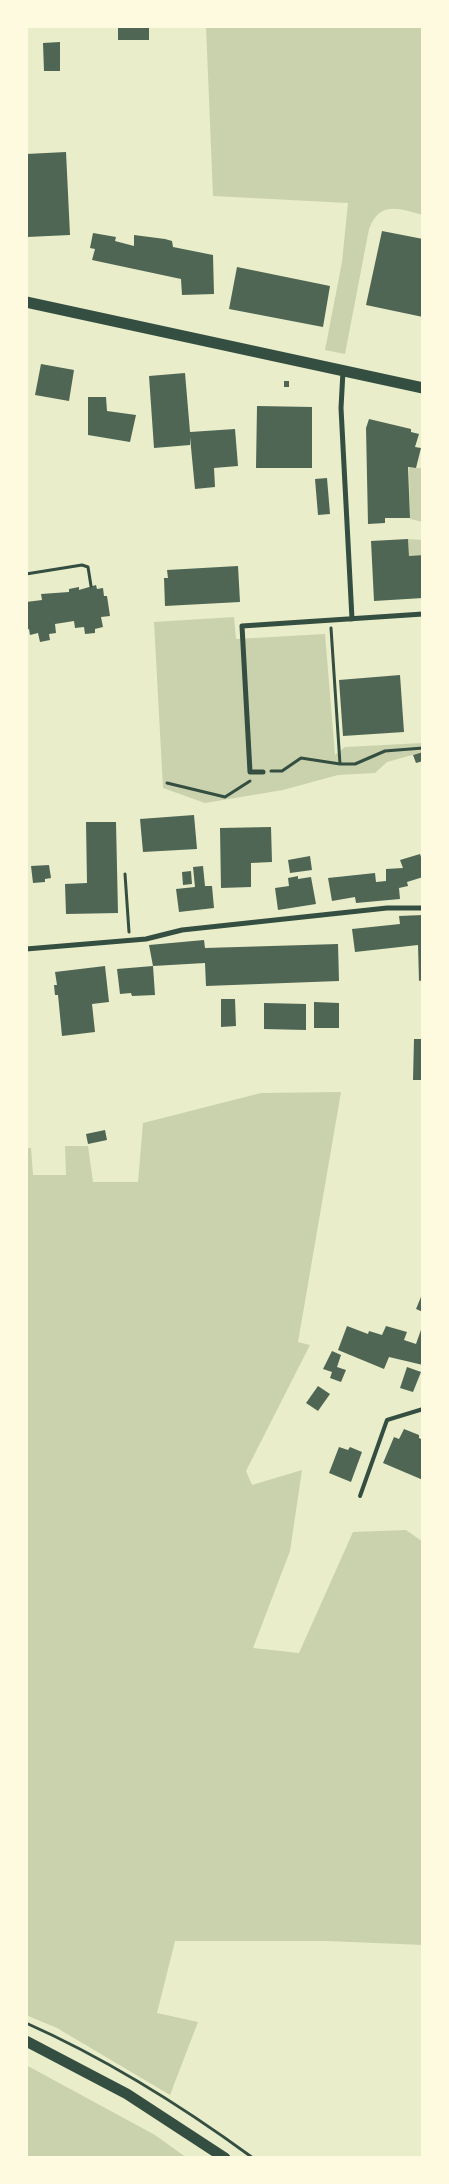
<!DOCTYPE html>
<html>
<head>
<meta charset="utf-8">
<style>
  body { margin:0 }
  #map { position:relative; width:449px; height:2184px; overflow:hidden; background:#e9edc9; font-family:"Titillium Web",sans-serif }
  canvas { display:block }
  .frame { position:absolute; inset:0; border:28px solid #fefae0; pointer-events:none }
</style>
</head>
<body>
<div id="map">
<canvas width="449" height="2184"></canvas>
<div class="frame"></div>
</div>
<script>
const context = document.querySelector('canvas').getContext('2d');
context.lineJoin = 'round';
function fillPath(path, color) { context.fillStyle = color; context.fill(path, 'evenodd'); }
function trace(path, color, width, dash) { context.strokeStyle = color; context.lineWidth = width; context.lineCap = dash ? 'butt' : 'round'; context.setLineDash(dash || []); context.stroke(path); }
fillPath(new Path2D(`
  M206 26H423V215C399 209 380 200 369 229L345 354 325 350 342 262 348 203 213 196Z
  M409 468H423V522L410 519Z
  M408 539 423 540V555L409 556Z
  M234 617 236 639 325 634 335 755 345 747 423 743V752L387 762 375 773 338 775 283 790 205 803 163 788 154 622Z
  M341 1092 298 1342 310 1345 246 1471 252 1485 302 1470 290 1551 253 1648 299 1653 353 1532 406 1530 423 1542V1679L421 1697 423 1698V1945L327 1941H175L157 2013 198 2022 170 2095 57 2028 26 2015V1148H31L33 1175H66L65 1146H88L93 1182H138L143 1123 261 1093Z
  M26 2065 155 2135 187 2158H26Z`), '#cad2ad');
fillPath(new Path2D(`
  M118 26H149V40H118Z
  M60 42V71H44L43 43Z
  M66 152 70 235 27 237 26 154Z
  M382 231 423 239V317L366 305Z
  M93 233 116 237 115 241 134 246V235L165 239 172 241 173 247 213 255 214 294 182 295 181 279 92 260 95 249 90 248Z
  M237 267 330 286 323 327 229 309Z
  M41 364 74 370 69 401 35 395Z
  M185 373 190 432 235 429 238 466 214 468 215 487 195 489 190 437V445L154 448 149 376Z
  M284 381H289V387H284Z
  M88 397H106L107 411 136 415 130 442 88 435Z
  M257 406 312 407V468H256Z
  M369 419 411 429V432L419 434 415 447 421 448 416 468 408 467 410 518H385V523L368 524 366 428Z
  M327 478 330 514 318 515 315 479Z
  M408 539 409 556 423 555V598L374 601 371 541Z
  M238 566 240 602 165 606 164 578H168L167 570Z
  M96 585 97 589 103 588 104 596H107L110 616 101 617 103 627 95 629V633L85 634 84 627 75 628 74 621 55 624 56 633 49 634 50 640 40 642 38 633 30 635 29 629 26 630V602L42 600 41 594 69 592V589L79 587V590Z
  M400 675 404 732 343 736 339 680Z
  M423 752V761L416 763 413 755Z
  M194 815 197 849 143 852 140 819Z
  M86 822H116L118 913 66 914 65 884 87 883Z
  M271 827 272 862 251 863V887L221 888 220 828Z
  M420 854 423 863V877L407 882 408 886 399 888 400 899 356 903 355 897 332 901 328 878 375 873 376 882 386 881V869L403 868 400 860Z
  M310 856 312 870 290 873 288 860Z
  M49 865 51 878 45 879V882L33 883 31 866Z
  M203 866 205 886H212L214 908 179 912 176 889 195 887 193 867Z
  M191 871 192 884 183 885 182 872Z
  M298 876V879L311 877 316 904 278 910 275 888 289 886 288 878Z
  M423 915V980L419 981 418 945 355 952 352 929 400 924 399 916Z
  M204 940 205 948 338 944 339 981 206 986 205 963 153 966 149 945Z
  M105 966 109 1002 92 1004 95 1032 62 1036 58 995H55L54 985H57L55 972Z
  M153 966 155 995 132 996 131 993 120 994 117 969Z
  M221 999H235L236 1026 221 1027Z
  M314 1002 339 1003V1028H314Z
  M264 1003 306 1004V1030L264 1029Z
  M414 1039H423V1080H413Z
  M105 1130 107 1140 88 1144 86 1134Z
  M423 1292V1312L416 1309Z
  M423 1324V1365L389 1357 384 1369 338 1350 347 1326 368 1334 369 1331 382 1335 386 1326 407 1332 404 1340 416 1344Z
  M332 1351 341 1355 337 1367 346 1370 341 1382 330 1378 332 1372 323 1369Z
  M407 1367 421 1372 413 1392 400 1388Z
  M318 1386 330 1394 318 1411 306 1403Z
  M404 1429 419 1435V1438L423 1440V1480L383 1463 394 1437 399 1439Z
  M339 1447 348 1450 350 1447 362 1452 351 1482 329 1473Z`), '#4f6655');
trace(new Path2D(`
  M26 574 82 565 88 567 91 586
  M331 628 340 764
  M271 771H282L301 758 340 764H355L385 751 423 748
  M167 783 225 797 250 781
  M125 874 129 932
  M26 2023C107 2059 182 2106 253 2158`), '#344e41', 3);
trace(new Path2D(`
  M360 1496 387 1420 423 1409`), '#344e41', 4);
trace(new Path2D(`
  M343 371 341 408 352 619
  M263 772H250L242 626 423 614
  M26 949 146 939 182 930 387 908H423`), '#344e41', 5);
trace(new Path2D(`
  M26 302 423 388
  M26 2041 127 2094 225 2158`), '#344e41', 11);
</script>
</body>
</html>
